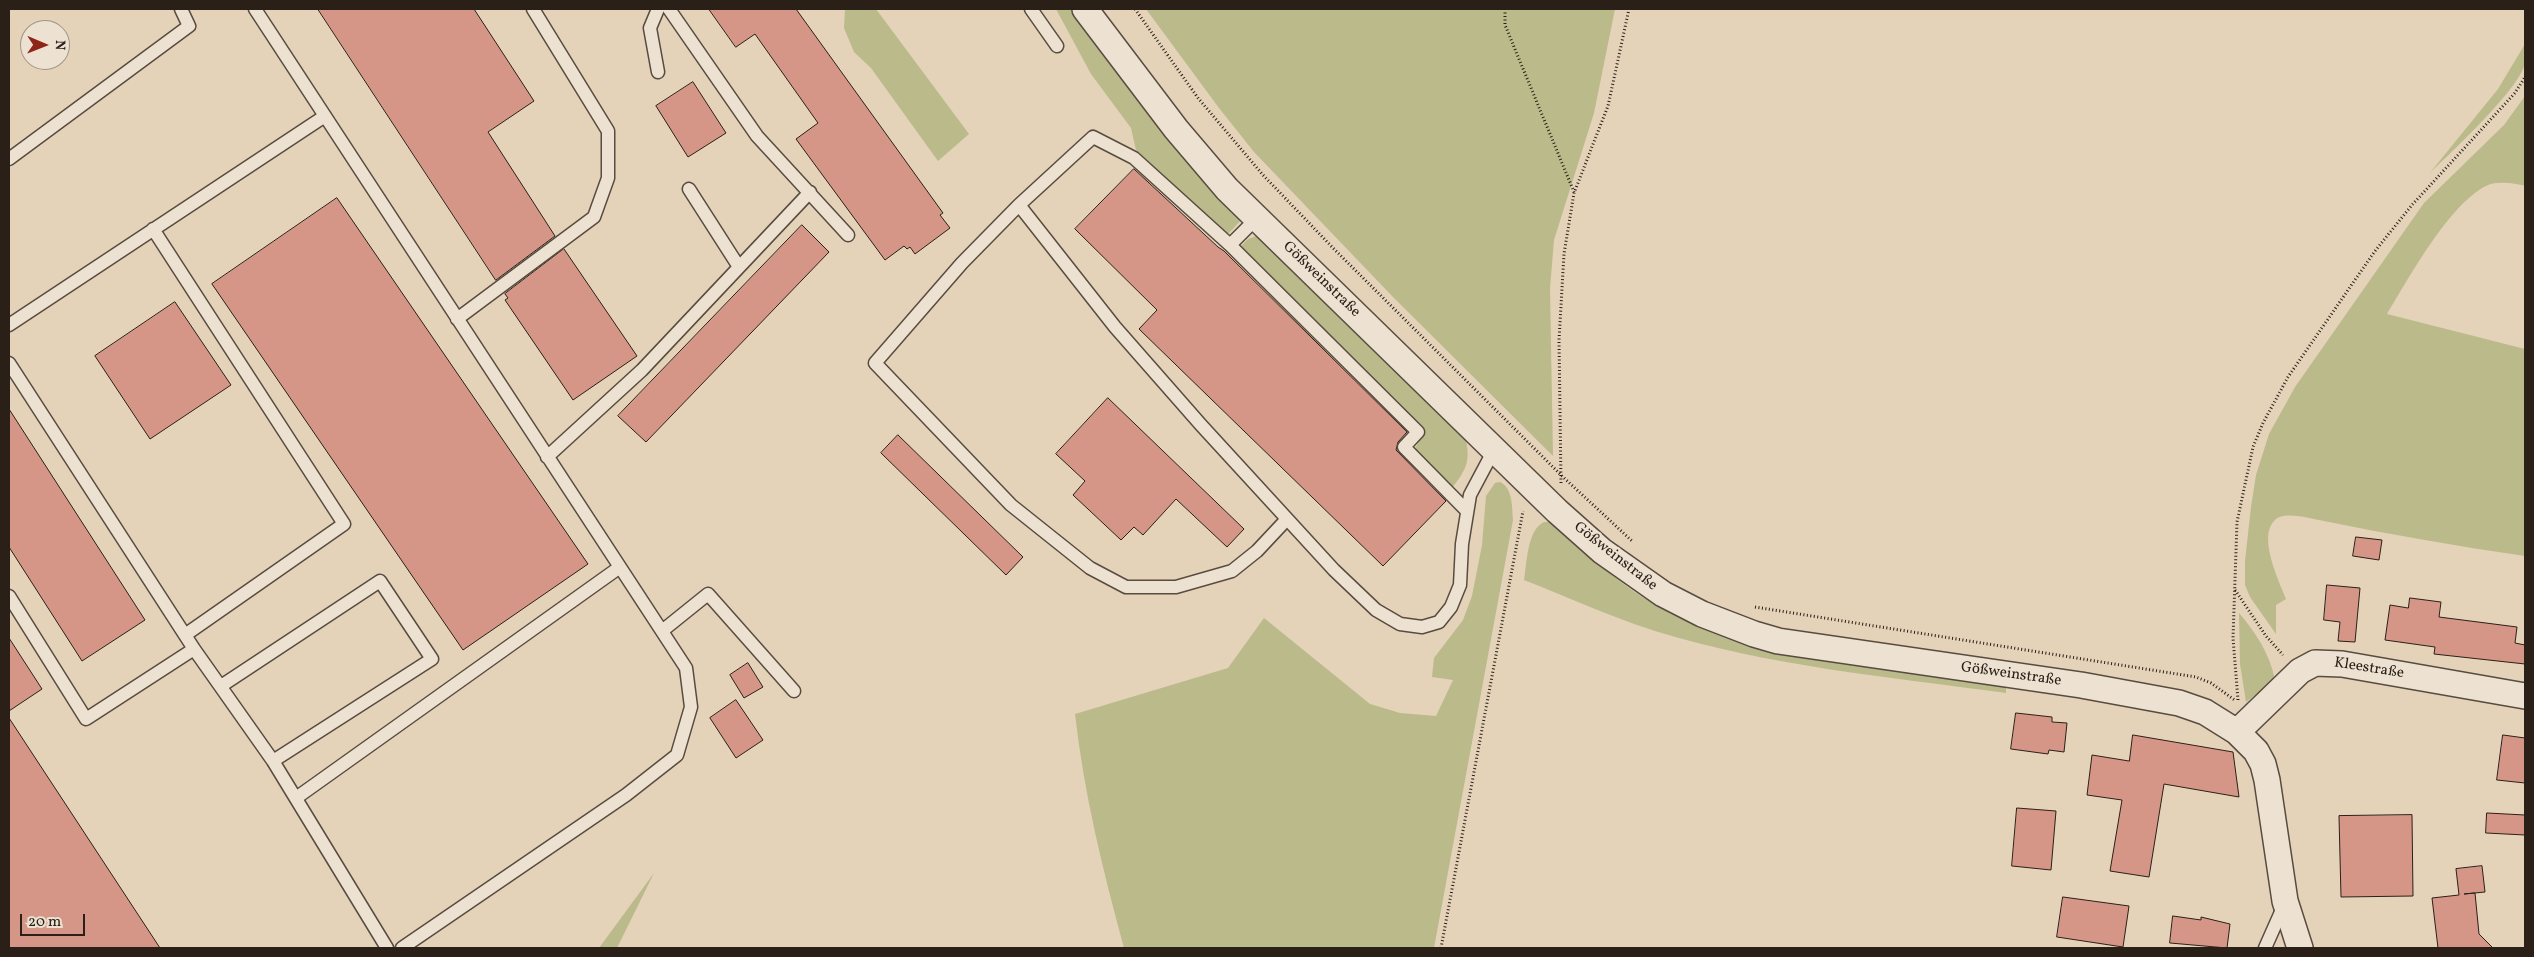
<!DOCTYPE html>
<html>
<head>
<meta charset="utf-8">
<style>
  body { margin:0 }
  #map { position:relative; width:2534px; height:957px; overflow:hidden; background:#e4d2b9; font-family:Vollkorn,serif }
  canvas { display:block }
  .frame { position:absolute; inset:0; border:10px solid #2a2018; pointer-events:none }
  .north { position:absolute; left:20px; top:20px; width:50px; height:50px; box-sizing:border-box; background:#ede2d2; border:1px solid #9f9488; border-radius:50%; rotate:91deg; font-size:14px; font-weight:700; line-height:20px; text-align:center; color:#2a2018 }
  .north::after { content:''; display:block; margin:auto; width:18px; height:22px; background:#8f2418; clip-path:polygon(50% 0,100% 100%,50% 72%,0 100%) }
  .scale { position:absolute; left:20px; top:914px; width:65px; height:22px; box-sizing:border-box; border:2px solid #2a2018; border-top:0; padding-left:6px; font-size:15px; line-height:18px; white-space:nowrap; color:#2a2018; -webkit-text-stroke:4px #ede2d2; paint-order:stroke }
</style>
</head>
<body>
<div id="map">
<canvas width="2534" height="957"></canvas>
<div class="frame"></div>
<div class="north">N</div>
<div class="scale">20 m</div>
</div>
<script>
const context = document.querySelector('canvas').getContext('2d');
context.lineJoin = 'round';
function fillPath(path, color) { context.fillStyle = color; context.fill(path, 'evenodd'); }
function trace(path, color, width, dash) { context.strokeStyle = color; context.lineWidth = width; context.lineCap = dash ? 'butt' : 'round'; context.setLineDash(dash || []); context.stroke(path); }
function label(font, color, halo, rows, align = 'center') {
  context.font = font + ' Vollkorn,serif'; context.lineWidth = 5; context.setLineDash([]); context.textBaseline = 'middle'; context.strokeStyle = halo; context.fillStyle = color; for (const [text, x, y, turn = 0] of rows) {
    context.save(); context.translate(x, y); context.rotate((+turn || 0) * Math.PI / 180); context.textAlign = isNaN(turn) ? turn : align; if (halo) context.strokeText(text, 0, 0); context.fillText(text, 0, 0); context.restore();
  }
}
fillPath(new Path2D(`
  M845 9H876L969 134 938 161 871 68 854 52 844 28Z
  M1056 9H1075L1244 217 1227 235 1136 150 1131 128 1091 74Z
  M1146 9H1615L1594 113 1554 240 1550 288 1553 456 1394 298 1254 152 1219 108Z
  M2525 44C2525 50 2526 57 2525 63 2520 89 2450 153 2429 174L2498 89Z
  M2525 96V186C2516 183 2496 181 2488 185 2450 202 2409 278 2387 314L2525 349V556C2456 546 2388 534 2319 520 2308 518 2284 511 2275 520 2257 536 2279 581 2286 599L2276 605V634L2250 597 2245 585V561L2251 507 2256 475 2269 434 2295 387 2424 203 2504 125Z
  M1262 234 1465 436C1471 460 1467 469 1452 488L1414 450 1425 432 1239 248 1248 239Z
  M1500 482C1513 488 1512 508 1513 520L1434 948H1124C1103 871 1084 794 1075 714L1228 668 1264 618 1370 704 1400 713 1436 716 1453 680 1432 677 1434 658 1463 620 1472 596 1482 545 1486 496 1495 483Z
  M1544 522H1550C1577 544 1601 568 1629 588 1666 615 1714 633 1758 644L2006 686V693C1889 677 1768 666 1655 631 1611 617 1568 597 1524 580 1527 563 1527 530 1544 522Z
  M2239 613C2256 633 2270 654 2275 680L2246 702 2240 664Z
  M654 873 617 948H599Z`), '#baba8b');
const building = new Path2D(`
  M318 9H474L534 101 488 132 555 236 496 280Z
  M709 9H796L943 213 940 215 950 228 915 254 910 247 907 249 904 246 885 260 796 139 818 123 755 34 736 47Z
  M693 82 726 133 688 157 656 106Z
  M1134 169 1218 247 1224 251 1407 432 1398 442 1396 450 1446 501 1383 566 1139 329 1157 310 1075 229Z
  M337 198 588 564 463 650 212 284Z
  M802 225 829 252 646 442 618 416Z
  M564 249 637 356 573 400 505 300 508 298 505 294Z
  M175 302 231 385 150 439 95 356Z
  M1108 398 1244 529 1227 547 1176 499 1143 535 1134 527 1121 540 1073 495 1085 481 1056 454Z
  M9 409 145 620 82 661 9 547Z
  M898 435 1023 557 1006 575 881 453Z
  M2356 537 2382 540 2379 560 2353 556Z
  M2327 585 2360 588 2355 642 2338 641 2340 622 2324 620Z
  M2410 598 2441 602 2439 617 2517 627 2515 643 2525 645V664L2434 654 2435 647 2385 640 2390 605 2408 608Z
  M9 638 42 689 9 711Z
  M748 663 763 687 744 698 730 675Z
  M736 700 763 740 736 758 710 718Z
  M2016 713 2052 717V722L2067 723 2064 752 2049 750 2048 754 2011 749Z
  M9 718 160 948H9Z
  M2133 735 2233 752 2239 797 2164 784 2149 877 2110 871 2122 800 2087 795 2092 755 2129 761Z
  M2503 735 2525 738V783L2497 780Z
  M2017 808 2056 811 2051 870 2012 866Z
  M2487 813 2525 815V835L2486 833Z
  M2412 815 2413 896 2341 897 2339 816Z
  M2482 866 2485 892 2464 894 2475 893 2479 934 2493 948H2438L2432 898 2459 895 2456 869Z
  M2063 897 2129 906 2123 947 2057 937Z
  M2173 916 2201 920V917L2230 924 2227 948 2170 943Z`);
fillPath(building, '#d69687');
trace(building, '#2a2018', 1);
const service = new Path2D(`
  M255 9 686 668 691 707 677 755 626 795 402 948
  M669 9 757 136 848 235
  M1031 9 1057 46
  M658 72 650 28 658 9
  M9 159 189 26 181 9
  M689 189 739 267
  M1019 205 962 263 875 363 1011 505 1090 568 1126 587H1176L1232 571 1257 551 1287 519
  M153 229 344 524 185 635
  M1230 245 1257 218
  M457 319 594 217 608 178V131L533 9
  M9 325 325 116
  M9 363 194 649 273 761 387 948
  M547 457 642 370 810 192
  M1467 511 1404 447 1418 432 1230 245 1134 158 1093 137 1019 205 1115 327 1201 425 1334 570 1376 610 1400 624 1422 627 1439 622 1451 607 1460 585 1462 544 1470 495 1495 448
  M9 596 86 719 194 649
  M662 631 708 594 794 691
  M221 686 380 581 432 659 273 761
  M296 798 620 567
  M2265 948 2285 903`);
const minor = new Path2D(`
  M1085 9 1176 129 1227 189 1557 511 1602 551 1663 594 1702 614 1754 634 1778 641 2081 685 2179 703 2205 712 2237 732 2256 751 2263 764 2267 780 2285 901 2300 948
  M2237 732 2300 671 2315 663 2342 664 2525 696`);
trace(service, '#584c40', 15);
trace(minor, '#584c40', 28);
trace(new Path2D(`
  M1135 9 1198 98 1263 175 1333 248 1562 476 1632 541
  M1505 9V25L1574 192
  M1561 483 1559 340 1564 254 1574 193 1608 106 1629 9
  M2235 590 2266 636 2283 655
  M1755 607 2196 677 2211 683 2236 701
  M2238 700 2233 638 2237 522 2253 447 2263 423 2288 377 2375 251 2412 205 2515 93 2525 77
  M1441 948 1523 511`), '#2a2018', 3, [1, 2.5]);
trace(service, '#ede2d2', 12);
trace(minor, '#ede2d2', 25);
label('15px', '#2a2018', '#ede2d2', [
  ["Gößweinstraße",1321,280,44],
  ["Gößweinstraße",1615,557,38],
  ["Kleestraße",2369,669,9],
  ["Gößweinstraße",2011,675,8]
]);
</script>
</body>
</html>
